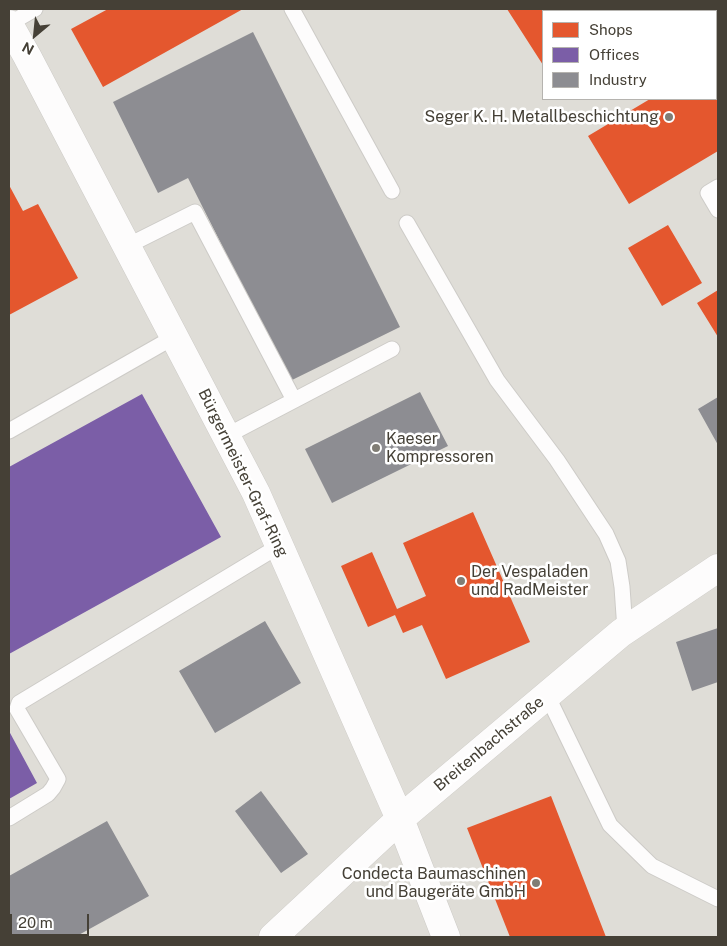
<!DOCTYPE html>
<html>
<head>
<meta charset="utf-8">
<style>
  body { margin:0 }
  #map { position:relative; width:727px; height:946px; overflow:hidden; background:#efeee9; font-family:"Public Sans",sans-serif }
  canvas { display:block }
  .frame { position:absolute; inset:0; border:10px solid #454036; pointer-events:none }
  .legend { position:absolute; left:542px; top:10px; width:175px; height:90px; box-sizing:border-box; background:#fff; border:1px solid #b5b3af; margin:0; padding:6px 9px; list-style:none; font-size:15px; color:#454036 }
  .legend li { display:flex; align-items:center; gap:10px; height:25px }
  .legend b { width:25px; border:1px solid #b5b3af }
  .north { position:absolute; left:10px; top:10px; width:50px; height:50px; -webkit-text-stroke:4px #fff; paint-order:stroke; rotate:208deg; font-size:14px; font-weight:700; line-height:20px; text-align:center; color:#454036 }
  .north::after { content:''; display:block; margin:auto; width:18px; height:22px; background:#454036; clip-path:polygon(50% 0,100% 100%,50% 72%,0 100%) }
  .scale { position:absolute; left:10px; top:914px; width:79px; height:22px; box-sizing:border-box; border:2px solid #454036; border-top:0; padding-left:6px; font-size:15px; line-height:18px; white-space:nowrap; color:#454036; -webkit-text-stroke:4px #fff; paint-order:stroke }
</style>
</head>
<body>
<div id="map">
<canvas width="727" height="946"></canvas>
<div class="frame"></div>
<ul class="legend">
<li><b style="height:14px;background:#e4572e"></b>Shops</li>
<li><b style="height:14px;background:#7b5ea7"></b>Offices</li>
<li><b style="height:14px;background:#8d8d92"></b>Industry</li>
</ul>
<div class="north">N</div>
<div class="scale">20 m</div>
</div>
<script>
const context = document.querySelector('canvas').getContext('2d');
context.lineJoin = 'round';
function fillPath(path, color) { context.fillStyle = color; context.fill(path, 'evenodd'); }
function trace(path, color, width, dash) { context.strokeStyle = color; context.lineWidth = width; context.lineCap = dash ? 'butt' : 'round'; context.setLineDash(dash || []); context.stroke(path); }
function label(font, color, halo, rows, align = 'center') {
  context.font = font + ' "Public Sans",sans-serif'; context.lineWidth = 5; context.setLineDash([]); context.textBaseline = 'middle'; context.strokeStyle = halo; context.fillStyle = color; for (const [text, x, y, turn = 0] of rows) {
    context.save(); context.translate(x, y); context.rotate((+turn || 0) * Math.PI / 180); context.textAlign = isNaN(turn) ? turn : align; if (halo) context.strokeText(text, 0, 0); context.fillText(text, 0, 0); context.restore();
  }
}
fillPath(new Path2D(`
  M9 9H718V937H9ZM543 11H716V99H543Z`), '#dfddd7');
fillPath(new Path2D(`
  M108 9H243L103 87 71 29Z
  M507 9H572L573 11H543V65Z
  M718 58V151L629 204 588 136 650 99H716V59Z
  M9 185 23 211 38 204 78 278 9 315Z
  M668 225 702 283 662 306 628 248Z
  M718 290V337L697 303Z
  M473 512 530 642 446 679 422 625 403 633 395 615 368 627 341 566 372 552 397 609 426 596 403 543Z
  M551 796 606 937H510L467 828Z`), '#e4572e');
fillPath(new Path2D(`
  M142 394 221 537 9 654V467Z
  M9 731 37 783 9 799Z`), '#7b5ea7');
fillPath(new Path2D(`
  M678 9H718V12L716 13V11H679Z
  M253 32 400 327 290 381 188 178 158 193 113 102Z
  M420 392 448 446 332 503 305 449Z
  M718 397V445L698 409Z
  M265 621 301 683 215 733 179 671Z
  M718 628V682L692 691 676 642Z
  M261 791 308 854 281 873 235 811Z
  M107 821 149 896 75 937H9V876Z`), '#8d8d92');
const lane = new Path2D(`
  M292 9 392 191
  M9 24 35 9
  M718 187 708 193 718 210
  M407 223 497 380 557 460 606 534 618 561 622 587 625 630
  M127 246 195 212 294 400
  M9 431 174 337
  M226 436 392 349
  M547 695 610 825 652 866 718 899
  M9 818 48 794 53 788 58 779 17 709 19 703 279 546`);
const street = new Path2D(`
  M9 24 27 56 256 493 400 819 446 937
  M273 937 400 819 621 633 718 568`);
trace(lane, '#cdcbc7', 17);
trace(street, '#cdcbc7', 29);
trace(lane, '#fdfcfc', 15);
trace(street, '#fdfcfc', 28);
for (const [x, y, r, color] of [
  [669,117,5,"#807d75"],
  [376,448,5,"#807d75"],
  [461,581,5,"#807d75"],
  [536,883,5,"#807d75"]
]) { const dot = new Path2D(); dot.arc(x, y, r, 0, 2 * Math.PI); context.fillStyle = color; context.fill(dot); trace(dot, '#fff', 2); }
label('16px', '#454036', '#fff', [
  ["Seger K. H. Metallbeschichtung",659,117],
  ["Kaeser",386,439,"left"],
  ["Kompressoren",386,457,"left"],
  ["Der Vespaladen",471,572,"left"],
  ["und RadMeister",471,590,"left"],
  ["Condecta Baumaschinen",526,874],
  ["und Baugeräte GmbH",526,892]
], 'right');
label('16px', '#454036', '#fff', [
  ["Bürgermeister-Graf-Ring",243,473,64],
  ["Breitenbachstraße",489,744,-40]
]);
</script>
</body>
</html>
